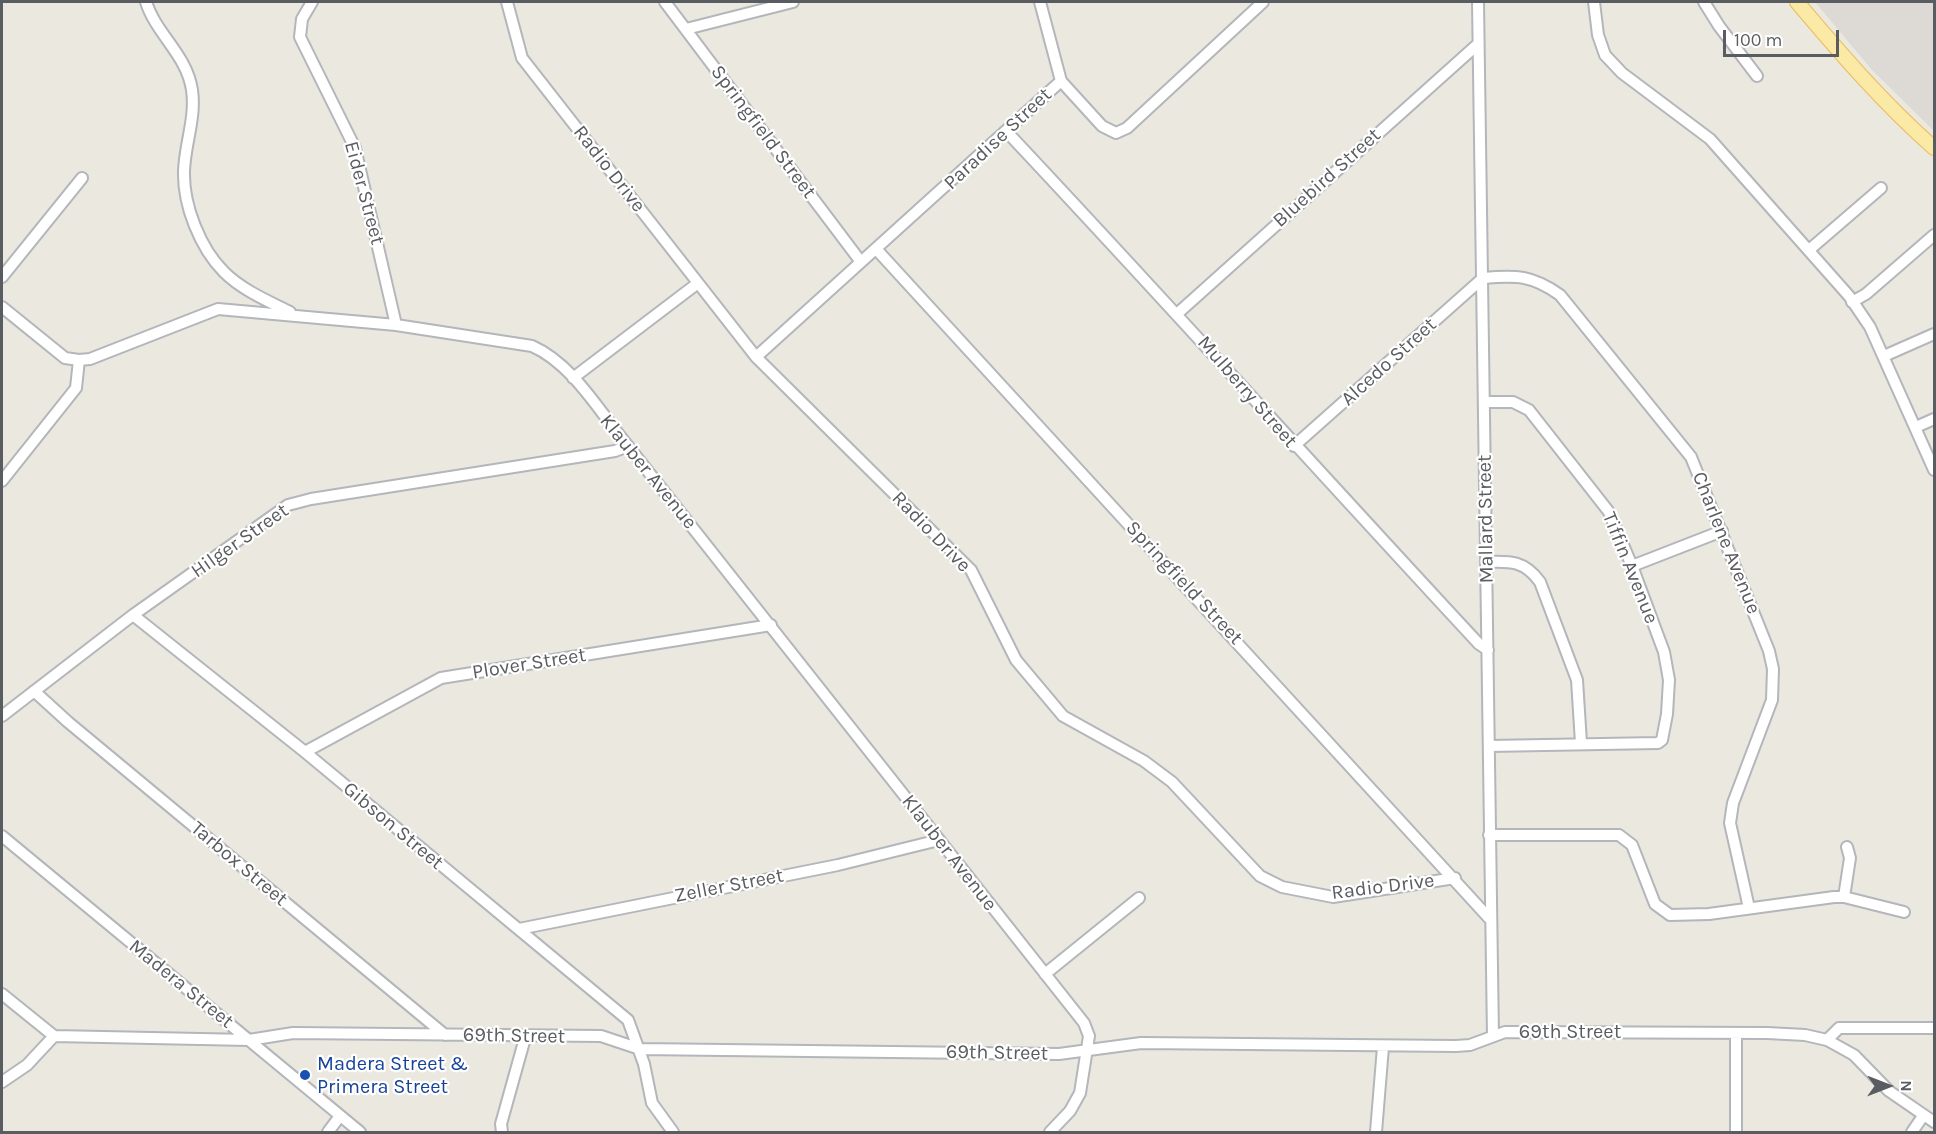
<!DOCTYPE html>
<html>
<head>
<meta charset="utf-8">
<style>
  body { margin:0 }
  #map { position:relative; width:1936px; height:1134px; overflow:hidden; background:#ebe8e0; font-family:Karla,sans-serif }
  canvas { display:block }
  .frame { position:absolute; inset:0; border:3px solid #595c60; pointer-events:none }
  .north { position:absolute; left:1858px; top:1056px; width:60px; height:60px; -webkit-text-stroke:4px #fff; paint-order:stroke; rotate:90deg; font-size:16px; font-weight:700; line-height:24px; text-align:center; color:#595c60 }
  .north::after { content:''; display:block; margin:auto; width:21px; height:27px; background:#595c60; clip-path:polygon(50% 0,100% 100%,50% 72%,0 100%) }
  .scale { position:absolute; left:1723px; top:30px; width:116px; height:27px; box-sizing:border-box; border:3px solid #595c60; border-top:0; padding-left:8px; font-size:18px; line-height:21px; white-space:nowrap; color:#595c60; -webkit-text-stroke:4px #fff; paint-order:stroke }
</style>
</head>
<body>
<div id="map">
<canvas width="1936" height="1134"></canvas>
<div class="frame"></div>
<div class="north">N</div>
<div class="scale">100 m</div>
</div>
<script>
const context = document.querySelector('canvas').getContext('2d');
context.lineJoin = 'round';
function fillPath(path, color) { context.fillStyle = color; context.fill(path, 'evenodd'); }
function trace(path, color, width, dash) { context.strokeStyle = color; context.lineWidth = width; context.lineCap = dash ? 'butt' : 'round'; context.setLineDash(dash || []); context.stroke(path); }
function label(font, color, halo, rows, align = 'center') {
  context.font = font + ' Karla,sans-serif'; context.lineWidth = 4.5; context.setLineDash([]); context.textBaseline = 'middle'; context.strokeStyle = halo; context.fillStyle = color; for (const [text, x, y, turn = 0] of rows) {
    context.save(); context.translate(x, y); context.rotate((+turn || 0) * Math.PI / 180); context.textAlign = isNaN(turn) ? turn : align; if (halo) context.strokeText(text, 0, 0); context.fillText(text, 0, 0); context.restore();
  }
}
fillPath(new Path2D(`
  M1815 2H1934V131L1872 70Z`), '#dddad5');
const minor = new Path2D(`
  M146 2C156 34 187 55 192 90 196 118 185 143 184 171 183 205 200 248 224 272 242 290 268 301 290 312
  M312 2 302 19 300 37 355 148 396 325
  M507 2 522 58 756 357 971 570 1016 660 1063 716 1144 761 1172 782 1260 876 1282 887 1333 897 1455 878
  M665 2 861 262
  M1040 2 1061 81 1102 126 1116 133 1127 128 1263 2
  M1478 2 1493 1036
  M1594 2 1598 35 1605 55 1622 73 1710 139 1849 296 1870 327 1934 470
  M1704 2 1719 26 1757 76
  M686 29 793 2
  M1007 132C1166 301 1321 474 1479 644L1488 650
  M877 250 1489 918
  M1809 250 1881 188
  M2 277 82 178
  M1852 302 1866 294 1934 235
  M2 307 65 358 79 360 90 359 218 309 396 325 532 346C573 364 600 413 628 446L1084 1023 1089 1036 1080 1093 1070 1111 1050 1132
  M1178 313 1478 44
  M1884 356 1934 334
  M756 357 1061 81
  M573 378 698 283
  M1484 402H1513L1529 410 1609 512 1632 566 1664 652 1669 680 1667 714 1662 740 1658 743 1489 746
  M1916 427 1934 419
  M1294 446 1483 278C1516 275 1532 275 1560 295L1691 457 1769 651 1773 669 1772 700 1733 803 1730 823 1749 908
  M2 481 76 388 79 360
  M1487 562C1511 561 1525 561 1540 582L1577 680 1581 743
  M1632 566 1722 531
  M133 615 305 752 628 1020 644 1064 652 1103 673 1132
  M34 691 68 722 445 1035
  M2 716 133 615 288 505 311 499 615 451 628 446
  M305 752 441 678 771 625
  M1489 835H1619L1632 845 1655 904 1670 915 1709 914 1834 897H1844L1904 912
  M2 836 360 1132
  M1844 897 1850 858 1847 847
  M519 929 838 865 939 840
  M1045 974 1139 898
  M2 994 54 1036
  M1736 1033V1132
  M54 1036 249 1040 293 1033 601 1036 640 1049 1059 1054 1141 1043 1456 1046 1470 1045 1505 1032 1767 1033 1805 1035 1827 1040 1854 1055 1889 1091 1934 1122
  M1827 1040 1839 1028H1934
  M2 1082 27 1065 54 1036
  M328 1132 340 1116
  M502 1132 501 1124 525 1038
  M1376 1132 1383 1047
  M1912 1132 1923 1116`);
const major = new Path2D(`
  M1797 2C1841 54 1883 103 1934 148`);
trace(minor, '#b3b6ba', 14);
trace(major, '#e9bc5b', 16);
trace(minor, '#fff', 10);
trace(major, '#fbe9a6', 14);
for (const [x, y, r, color] of [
  [305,1075,6,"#1a4fb4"]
]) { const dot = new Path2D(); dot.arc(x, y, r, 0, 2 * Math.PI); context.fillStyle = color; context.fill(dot); trace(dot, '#fff', 2); }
label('20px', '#595c60', '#fff', [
  ["Springfield Street",763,132,53],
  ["Paradise Street",998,139,-43],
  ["Radio Drive",609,169,52],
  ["Bluebird Street",1327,178,-42],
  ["Eider Street",364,193,75],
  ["Alcedo Street",1389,362,-42],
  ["Mulberry Street",1247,392,49],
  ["Klauber Avenue",648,472,51],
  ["Mallard Street",1486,519,-91],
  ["Radio Drive",931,532,46],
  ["Hilger Street",240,541,-35],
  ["Charlene Avenue",1726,543,68],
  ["Tiffin Avenue",1630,568,68],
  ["Springfield Street",1184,583,47],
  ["Plover Street",529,664,-9],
  ["Gibson Street",393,826,40],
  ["Klauber Avenue",949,853,52],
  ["Tarbox Street",239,864,40],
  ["Zeller Street",729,886,-11],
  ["Radio Drive",1383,887,-7],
  ["Madera Street",181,984,39],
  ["69th Street",1570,1032],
  ["69th Street",514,1036,1],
  ["69th Street",997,1053,1]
]);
label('20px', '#164399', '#fff', [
  ["Madera Street &",317,1064],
  ["Primera Street",317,1087]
], 'left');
</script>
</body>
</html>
